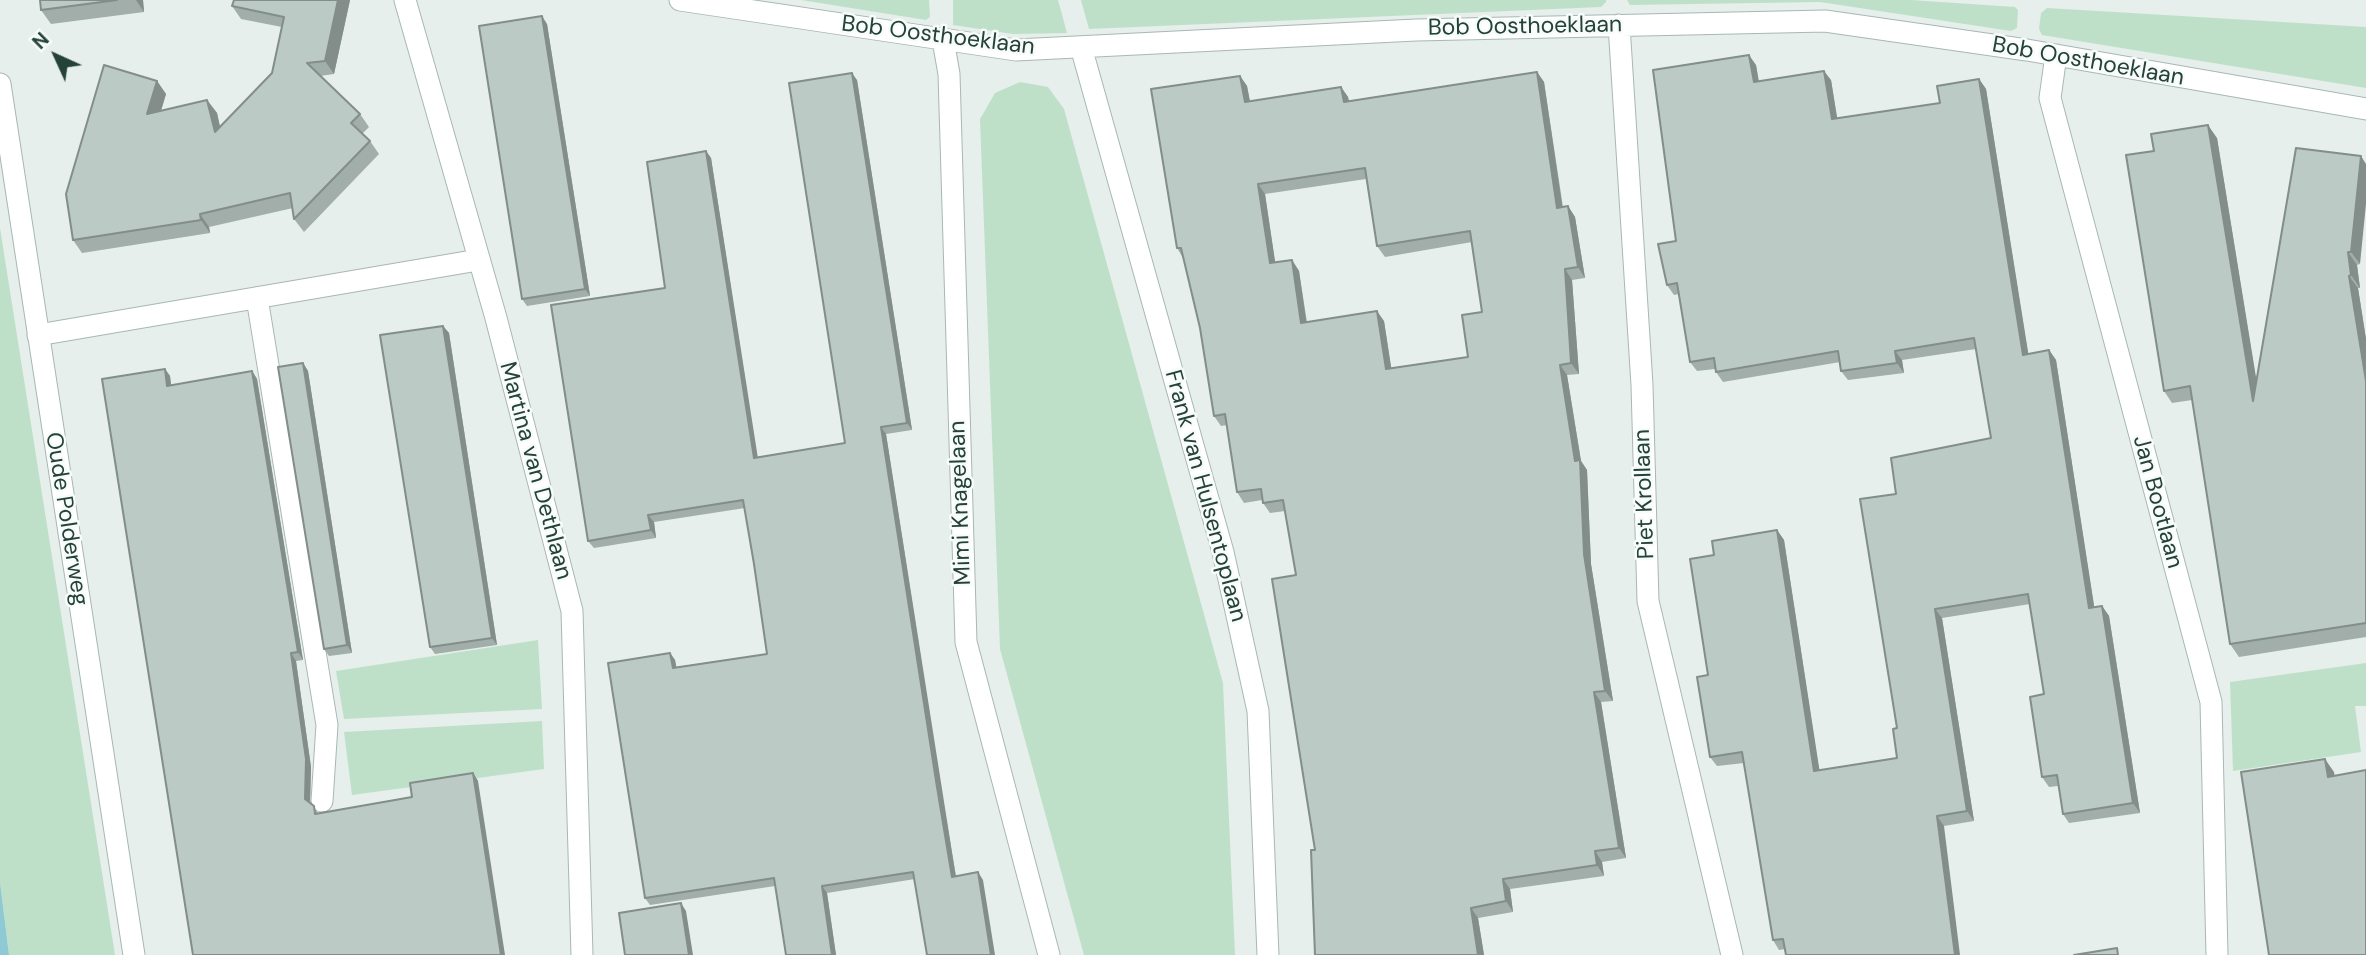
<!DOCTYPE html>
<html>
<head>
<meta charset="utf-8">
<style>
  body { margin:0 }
  #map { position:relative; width:2366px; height:955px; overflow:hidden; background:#e6efeb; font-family:"DM Sans",sans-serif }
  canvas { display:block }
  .north { position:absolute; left:21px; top:21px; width:70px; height:70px; -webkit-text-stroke:5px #f7fbf9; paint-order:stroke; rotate:315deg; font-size:19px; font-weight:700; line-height:28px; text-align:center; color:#24423a }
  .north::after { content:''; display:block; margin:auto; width:24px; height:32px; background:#24423a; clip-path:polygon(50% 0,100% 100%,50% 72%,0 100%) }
</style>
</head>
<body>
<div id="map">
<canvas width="2366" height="955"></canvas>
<div class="north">N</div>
</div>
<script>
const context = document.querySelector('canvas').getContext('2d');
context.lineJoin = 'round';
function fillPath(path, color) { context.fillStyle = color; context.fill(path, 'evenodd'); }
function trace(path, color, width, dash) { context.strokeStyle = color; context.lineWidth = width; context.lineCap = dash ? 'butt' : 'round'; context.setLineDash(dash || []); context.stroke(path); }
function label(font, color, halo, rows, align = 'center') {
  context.font = font + ' "DM Sans",sans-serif'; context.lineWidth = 5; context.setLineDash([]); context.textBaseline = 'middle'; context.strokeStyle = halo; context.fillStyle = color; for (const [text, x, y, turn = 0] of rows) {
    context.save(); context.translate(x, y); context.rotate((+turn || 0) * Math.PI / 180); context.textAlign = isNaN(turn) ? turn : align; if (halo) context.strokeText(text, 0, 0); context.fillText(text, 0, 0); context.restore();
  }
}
fillPath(new Path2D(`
  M801 0H929L930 17 926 20Z
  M953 0H1058L1067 33 1013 34 953 25Z
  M1081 0H1606V2L1601 7 1089 29Z
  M1627 0H1911L2015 7 2018 10 2017 28 2011 31 1820 2 1630 5Z
  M2047 8 2366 27V88L2042 35 2039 29 2041 13Z
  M1020 82 1048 87 1064 109 1223 683 1235 955H1084L1000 649 980 119 995 93Z
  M0 228 115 955H9L0 882Z
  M538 640 542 709 344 719 336 671Z
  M2366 663V706H2355L2361 752 2233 771 2230 682Z
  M542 721 544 769 352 795 344 732Z`), '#bfe0c8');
fillPath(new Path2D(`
  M0 882 9 955H0Z`), '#8ec9d4');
const service = new Path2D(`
  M38 335 478 260`);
const pedestrian = new Path2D(`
  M257 298 327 725 322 801`);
const minor = new Path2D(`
  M405 0 496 318 572 611 582 955
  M680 0 1016 50 1416 30 1825 21 2027 50 2366 109
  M1619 25 1642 385 1648 601 1732 955
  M943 40 949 74 966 642 1049 955
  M1081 47 1223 552 1258 711 1268 955
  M2056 55 2050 98 2211 702 2217 955
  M0 84 134 955`);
trace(service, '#a8b8b2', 23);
trace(pedestrian, '#a8b8b2', 23);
trace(minor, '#a8b8b2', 23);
trace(service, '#fff', 21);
trace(pedestrian, '#fff', 21);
trace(minor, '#fff', 21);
fillPath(new Path2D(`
  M40 0H143L144 12 51 24 41 10Z
  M234 0H350L334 74 320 76 360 114 369 127 362 134 370 141 379 154 304 232 294 219 293 208 209 227 210 233 82 253 73 240 157 81 166 94 161 111 207 100 217 113 220 127 272 73 282 27 241 19 232 6Z
  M547 24 590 296 527 306 522 299Z
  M1756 65 1759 81 1831 80 1837 119 1940 103 1979 79 1986 89 2028 354 2049 350 2056 360 2094 607 2102 606 2109 616 2140 813 2069 823 2063 814 2058 786 2049 787 2042 777 2044 694 2030 604 1942 618 1974 821 1944 826 1785 949 1779 950 1773 940 1744 763 1717 766 1710 757 1708 675 1714 555 1777 530 1784 540 1819 770 1897 758 1896 494 1991 438 1976 349 1902 360 1904 373 1848 380 1841 371 1840 362 1723 382 1716 372 1715 369 1697 371 1690 362 1679 294 1674 295 1667 285Z
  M1537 72 1544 82 1563 207 1568 206 1575 217 1585 278 1572 280 1579 374 1567 375 1581 461 1587 470 1591 564 1613 701 1601 702 1626 858 1602 862 1604 876 1510 889 1513 912 1478 918 1484 955H1315V850L1296 575 1285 511 1270 513 1263 503 1262 500 1244 503 1237 492 1227 425 1221 426 1214 416 1200 328 1183 258 1177 248 1240 76 1247 86 1250 101 1341 87 1348 97 1349 101ZM1366 179 1377 246 1385 257 1472 242 1482 312 1468 357 1391 368 1384 321 1307 322 1299 271 1292 260 1275 263 1265 194Z
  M857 80 912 430 886 434 942 794 956 876 983 880 915 879 827 893 836 955H786L775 886 650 905 645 898 670 653 675 660 676 667 767 654 745 508 654 522 656 538 594 548 588 541 706 151 711 158 757 457 845 443Z
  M2217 138 2256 380 2296 148 2360 264 2357 265 2360 288H2358L2366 339V637L2239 657 2230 644 2192 400 2172 403 2164 391 2154 151Z
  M443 326 449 333 497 645 435 654 430 647Z
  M303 363 308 371 352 653 329 656 324 649Z
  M165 369 170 376 171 385 252 371 257 379 303 660 296 661 311 767 310 803 319 814 412 797 473 773 478 781 193 955Z`), '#a1aea9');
fillPath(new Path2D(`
  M136 0H143L144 12Z
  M338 0H350L334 74 325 61Z
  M542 16 547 24 590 296 585 289Z
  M1749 55 1756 65 1760 91 1754 82Z
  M1824 71 1831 80 1839 129 1832 119Z
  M1537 72 1544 82 1564 218 1557 208Z
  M852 73 857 80 912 430 907 423Z
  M1240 76 1247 86 1252 113 1245 102Z
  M1979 79 1986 89 2030 364 2023 355Z
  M157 81 166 94 156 127 147 114Z
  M1341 87 1348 97 1351 112 1344 102Z
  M207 100 217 113 224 145 215 132Z
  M2208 125 2217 138 2262 414 2253 401Z
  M706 151 711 158 759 465 754 458Z
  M2361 156 2366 164V204L2360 264 2351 252Z
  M1258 184 1265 194 1277 274 1270 263Z
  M1568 206 1575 217 1585 278 1578 267Z
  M200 214 209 227 210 233 201 220Z
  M2348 252 2357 265 2360 288 2351 275Z
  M1292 260 1299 271 1308 334 1301 323Z
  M1565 269 1572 280 1579 374 1571 363Z
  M2349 276 2358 288 2366 339V381Z
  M1377 311 1384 321 1393 379 1386 369Z
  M443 326 449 333 497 645 492 638Z
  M2049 350 2056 360 2096 618 2089 608Z
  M1895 351 1902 360 1904 373 1897 363Z
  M303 363 308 371 352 653 347 645Z
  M1560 365 1567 375 1581 461 1587 470 1591 564 1613 701 1605 691 1584 554 1575 461Z
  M165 369 170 376 172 393 167 386Z
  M252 371 257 379 303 660 298 652Z
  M881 427 886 434 957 884 952 877Z
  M648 515 654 522 656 538 651 530Z
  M1777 530 1784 540 1821 780 1814 771Z
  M2102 606 2109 616 2140 813 2133 803Z
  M1935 609 1942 618 1974 821 1967 811Z
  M291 653 296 661 311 767 310 806 305 799Z
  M670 653 675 660 678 675 673 668Z
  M1594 692 1601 702 1626 858 1619 848Z
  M2325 759 2334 772 2337 789 2328 777Z
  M473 773 478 781 505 955H501Z
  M1937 816 1944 826 1960 955H1955Z
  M1595 851 1602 862 1604 876 1597 865Z
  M978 872 983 880 995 955H991Z
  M1503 879 1510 889 1513 912 1506 901Z
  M822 886 827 893 836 955H832Z
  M681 903 686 911 693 955H689Z
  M1471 908 1478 918 1484 955H1478Z`), '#838d89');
const building = new Path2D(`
  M40 0H117L41 10Z
  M234 0H338L325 61 307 63 360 114 351 123 370 141 294 219 290 193 200 214 201 220 73 240 66 194 104 65 157 81 147 114 207 100 215 132 272 73 284 17 232 6Z
  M542 16 585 289 522 299 479 26Z
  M1749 55 1754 82 1824 71 1832 119 1940 103 1937 86 1979 79 2023 355 2049 350 2089 608 2102 606 2133 803 2063 814 2057 775 2042 777 2030 697 2044 694 2028 594 1935 609 1967 811 1937 816 1955 955H1786L1783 939 1773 940 1742 752 1710 757 1697 677 1708 675 1690 559 1714 555 1712 541 1777 530 1814 771 1897 758 1893 729 1897 728 1860 499 1896 494 1891 458 1991 438 1974 338 1895 351 1897 363 1841 371 1838 351 1716 372 1714 358 1690 362 1677 283 1667 285 1658 244 1676 241 1653 70Z
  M1537 72 1557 208 1568 206 1578 267 1565 269 1571 363 1560 365 1575 461 1580 460 1584 554 1605 691 1594 692 1619 848 1595 851 1597 865 1503 879 1506 901 1471 908 1478 955H1315L1311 850H1315L1272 579 1296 575 1283 500 1263 503 1261 489 1237 492 1225 414 1214 416 1200 328 1181 248H1177L1151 89 1240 76 1245 102 1341 87 1344 102ZM1365 168 1377 246 1470 231 1482 312 1462 315 1468 357 1386 369 1377 311 1301 323 1292 260 1270 263 1258 184Z
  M852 73 907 423 881 427 937 787 952 877 978 872 991 955H927L913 872 822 886 832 955H786L774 878 645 898 608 663 670 653 673 668 767 654 754 564 743 500 648 515 651 530 588 541 551 305 665 288 647 162 706 151 754 458 845 443 789 83Z
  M2208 125 2253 401 2296 148 2361 156 2351 252H2348L2351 275 2349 276 2366 381V623L2230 644 2190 386 2164 391 2126 155 2154 151 2151 134Z
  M443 326 492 638 430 647 380 335Z
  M303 363 347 645 324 649 278 367Z
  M165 369 167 386 252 371 298 652 291 653 306 759 305 799 314 806 315 814 412 797 410 783 473 773 501 955H193L102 379Z
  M2325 759 2328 777 2366 770V955H2269L2241 772Z
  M681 903 689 955H625L619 913Z
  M2117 948 2118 955H2074Z`);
fillPath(building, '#bbcac4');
trace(building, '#838d89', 2);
label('23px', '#24423a', '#f7fbf9', [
  ["Bob Oosthoeklaan",1525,27,-1],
  ["Bob Oosthoeklaan",938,36,7],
  ["Bob Oosthoeklaan",2088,62,10],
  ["Martina van Dethlaan",535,471,75],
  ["Piet Krollaan",1645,494,-92],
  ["Frank van Hulsentoplaan",1205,496,75],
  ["Jan Bootlaan",2157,502,75],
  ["Mimi Knagelaan",961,503,-92],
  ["Oude Polderweg",66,519,81]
]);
</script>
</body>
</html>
